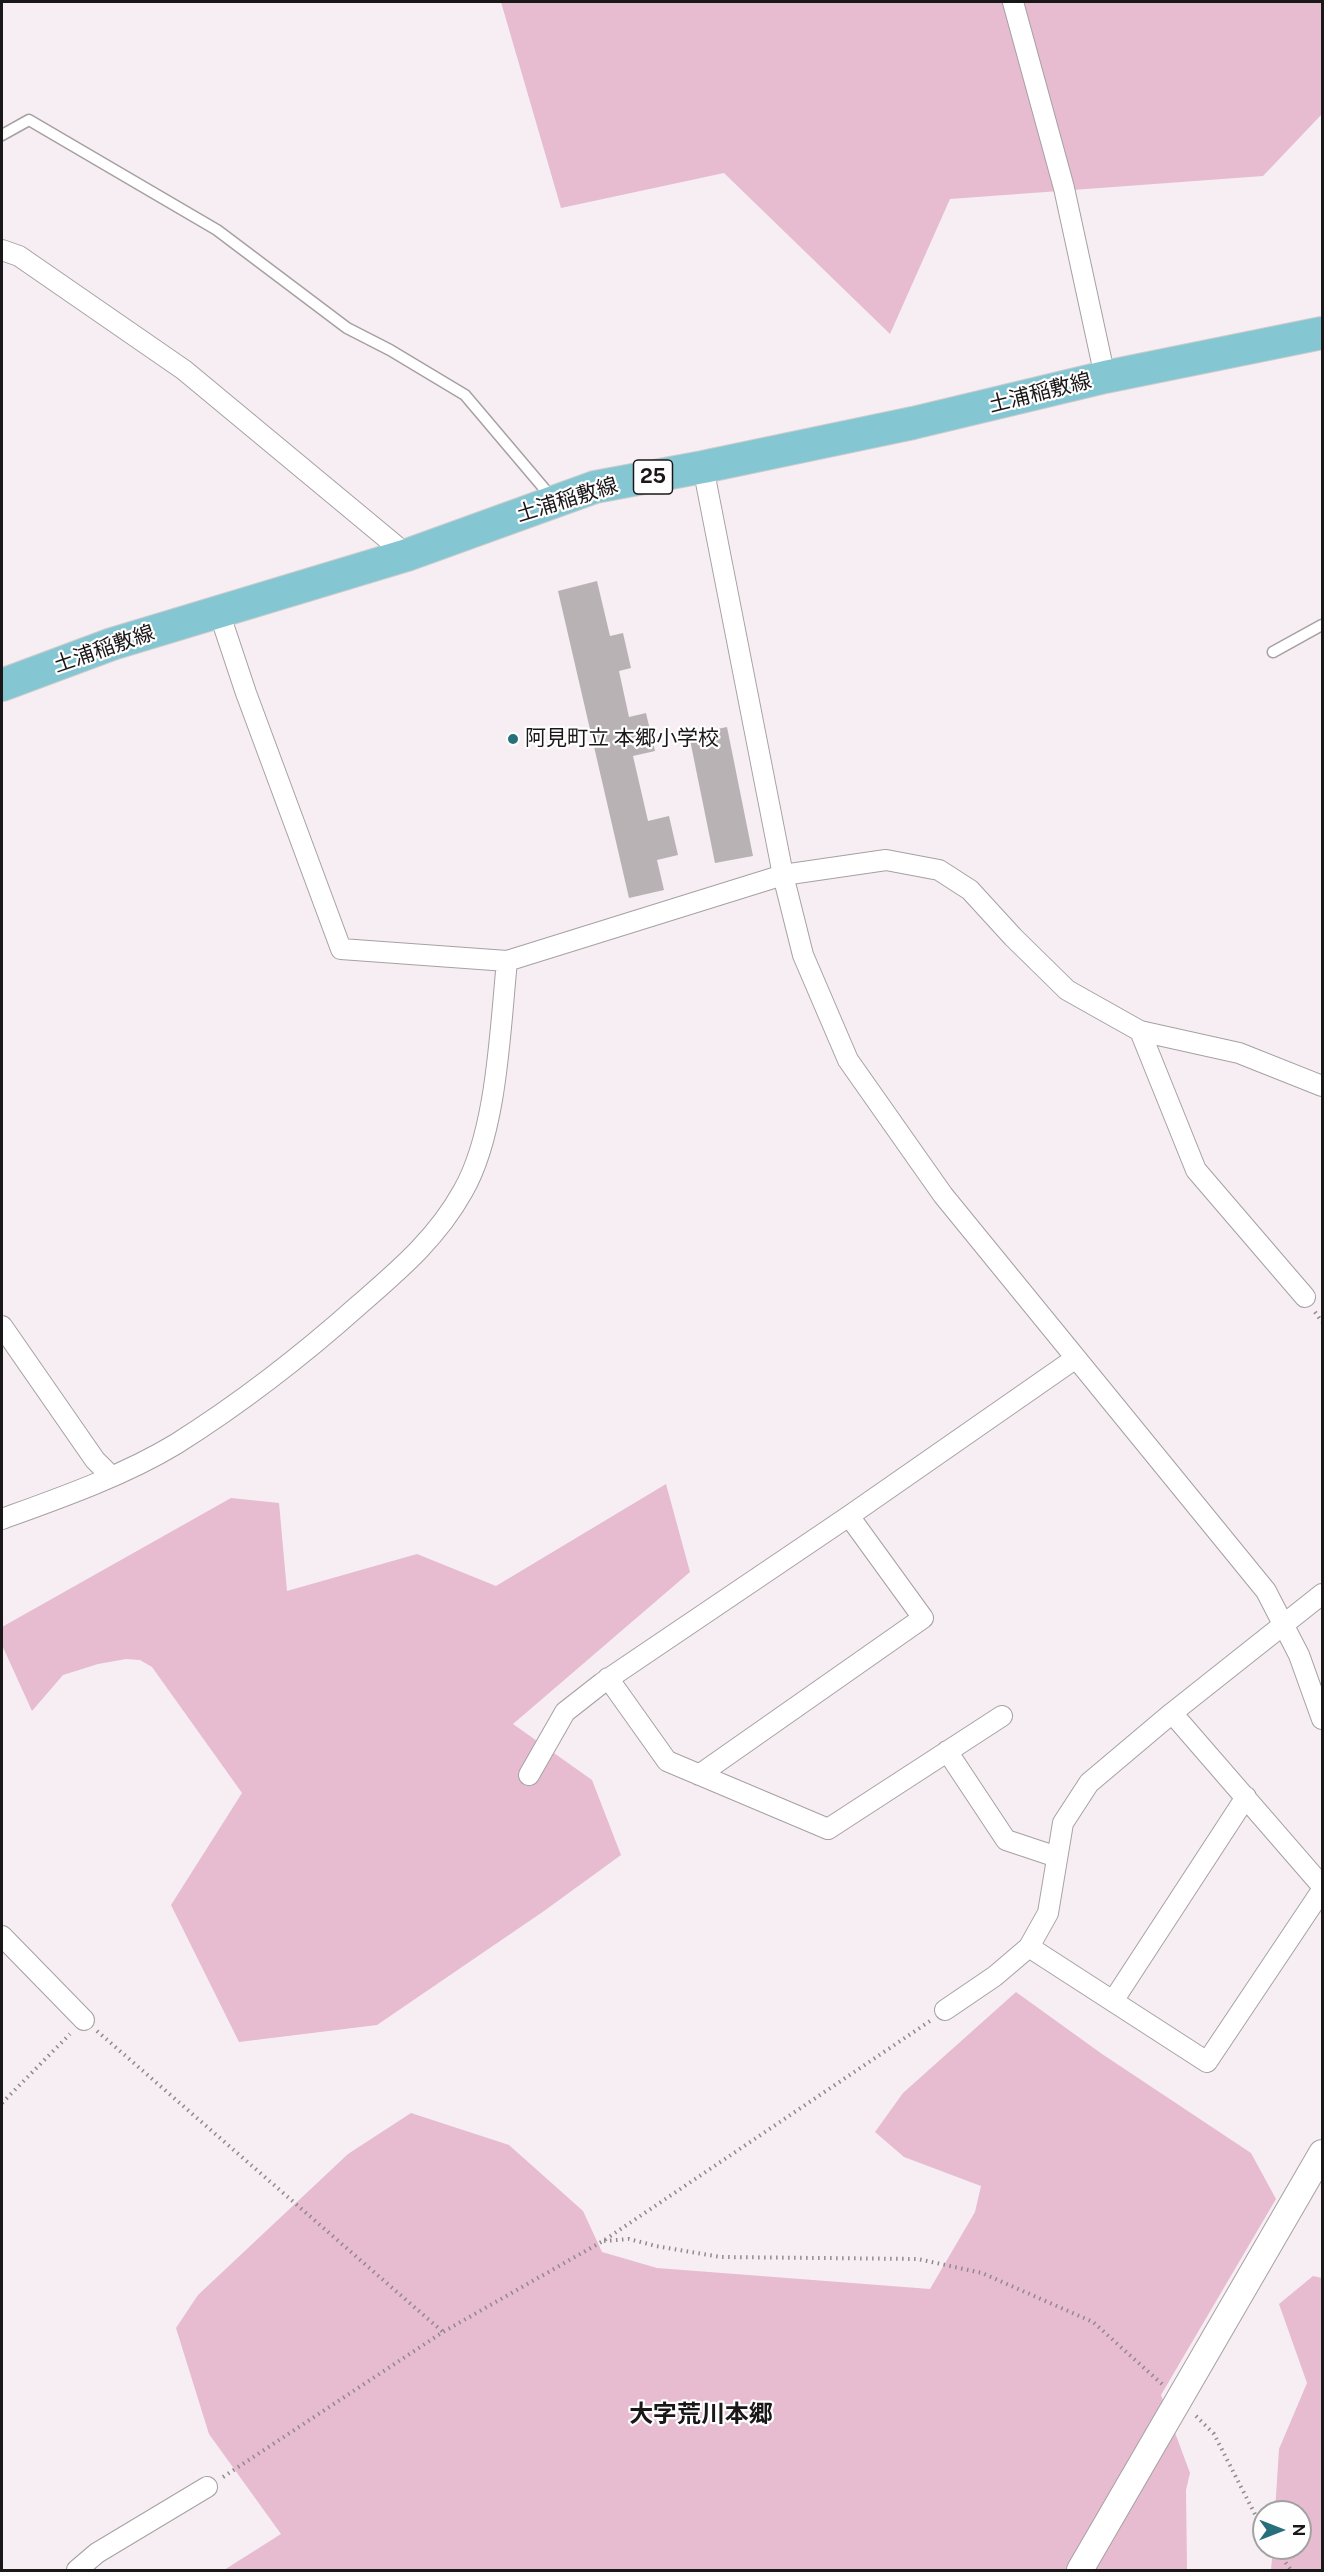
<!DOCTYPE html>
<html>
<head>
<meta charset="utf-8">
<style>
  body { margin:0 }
  #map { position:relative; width:1324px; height:2572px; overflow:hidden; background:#f6eef2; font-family:"Public Sans",sans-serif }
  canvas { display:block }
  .frame { position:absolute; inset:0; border:3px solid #1a1718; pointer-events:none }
  .north { position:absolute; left:1252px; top:2500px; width:60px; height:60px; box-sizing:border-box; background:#fffefe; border:2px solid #a3a2a2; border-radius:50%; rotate:90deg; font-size:16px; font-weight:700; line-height:24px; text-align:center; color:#1a1718 }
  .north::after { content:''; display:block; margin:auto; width:21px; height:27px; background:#286f7c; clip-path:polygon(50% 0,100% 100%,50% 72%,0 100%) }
</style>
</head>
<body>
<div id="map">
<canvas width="1324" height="2572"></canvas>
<div class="frame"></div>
<div class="north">N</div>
</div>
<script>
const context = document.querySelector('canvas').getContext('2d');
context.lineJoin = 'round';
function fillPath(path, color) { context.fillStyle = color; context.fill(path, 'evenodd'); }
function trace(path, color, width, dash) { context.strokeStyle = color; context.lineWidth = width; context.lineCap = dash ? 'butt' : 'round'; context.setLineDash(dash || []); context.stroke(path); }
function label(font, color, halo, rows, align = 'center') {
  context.font = font + ' "Public Sans","Noto Sans JP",sans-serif'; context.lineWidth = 4.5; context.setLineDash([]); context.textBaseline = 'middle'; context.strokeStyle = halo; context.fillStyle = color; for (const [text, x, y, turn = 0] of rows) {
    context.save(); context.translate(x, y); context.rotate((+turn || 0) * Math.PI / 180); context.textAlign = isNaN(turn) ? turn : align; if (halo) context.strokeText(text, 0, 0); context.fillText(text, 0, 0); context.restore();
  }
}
fillPath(new Path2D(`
  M501 2H1322V114L1263 176 950 199 890 334 724 173 561 208Z
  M666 1484 690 1572 513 1724 592 1780 621 1855 544 1911 377 2025 239 2042 171 1905 242 1793 152 1667 140 1660 126 1659 98 1664 63 1675 32 1711 2 1645V1627L231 1498 279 1503 287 1591 417 1554 496 1586Z
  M1016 1992 1102 2054 1251 2153 1276 2199 1161 2395 1190 2473 1186 2490 1187 2570H224L281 2534 209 2434 176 2328 198 2295 348 2154 411 2113 509 2145 583 2211 602 2252 657 2268 930 2289 975 2212 981 2186 904 2157 875 2132 903 2093Z
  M1313 2276 1322 2278V2570H1271L1273 2548H1300V2512H1275L1279 2449 1307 2383 1279 2304Z`), '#e7bbd0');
fillPath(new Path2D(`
  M597 581 610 636 623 633 631 668 619 671 629 717 646 713 655 751 633 756 648 821 669 816 678 855 657 860 664 890 629 898 558 591Z
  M727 727 753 856 715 863 689 735Z`), '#b8b2b5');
const service = new Path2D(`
  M2 135 29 120 217 230 347 328 390 350 465 395 553 499
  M1273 652 1322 625`);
const minor = new Path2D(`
  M1013 2 1064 188 1105 377
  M2 250 19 256 184 370 407 555
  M703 467 783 875 803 955 848 1060 943 1195 1266 1591 1299 1655 1322 1719
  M219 612 246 693 341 949 507 961 783 875 886 860 939 870 970 890 1013 937 1067 990 1140 1031 1239 1053 1322 1086
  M1140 1031 1196 1170 1305 1297
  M2 1326 95 1460 111 1476
  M2 1519C60 1498 123 1476 176 1444 241 1403 303 1355 360 1304 399 1270 437 1238 463 1191 497 1132 500 1030 507 961
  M608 1678 667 1761 828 1829 1002 1716
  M1172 1713 1322 1886
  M947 1751 1006 1840 1057 1857
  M529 1775 565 1712 602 1683 849 1516 1076 1358
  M699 1775 923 1618 849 1516
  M2 1936 84 2020
  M1029 1947 1207 2062 1322 1890
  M1113 2001 1246 1797
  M945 2010 995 1976 1029 1947 1048 1913 1063 1823 1089 1783 1172 1713 1322 1594
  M77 2570 97 2553 207 2487`);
const tertiary = new Path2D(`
  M1080 2570 1322 2153`);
const primary = new Path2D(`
  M2 685 112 644 407 555 595 487 703 467 913 423 1105 377 1322 333`);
trace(service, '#a7a0a3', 13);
trace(minor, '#a7a0a3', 22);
trace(tertiary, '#a7a0a3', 28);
trace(primary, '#cdcccc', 34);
trace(new Path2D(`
  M1315 1312 1322 1322
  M97 2031 443 2332
  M2 2103 70 2034
  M604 2241 629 2239 656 2246 721 2257 918 2259 982 2273 1093 2322 1162 2384
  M1196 2416 1214 2434 1264 2532
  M223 2477 443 2332 603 2241 930 2021
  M1275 2548 1291 2570`), '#908a8c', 4, [1.5, 4.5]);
trace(service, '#fff', 10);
trace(minor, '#fff', 20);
trace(tertiary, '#fff', 26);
trace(primary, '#84c7d3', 32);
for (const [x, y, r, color] of [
  [513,739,6,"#286f7c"]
]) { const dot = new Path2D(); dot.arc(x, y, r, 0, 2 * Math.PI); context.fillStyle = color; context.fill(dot); trace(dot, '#fffefe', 2); }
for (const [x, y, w] of [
  [653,477,39]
]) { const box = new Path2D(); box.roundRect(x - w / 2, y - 17, w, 34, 4.5); context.fillStyle = '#fffefe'; context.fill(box); trace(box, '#1a1718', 1.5); }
label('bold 20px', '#1a1718', null, [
  ["25",653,477]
]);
label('21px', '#1a1718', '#fffefe', [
  ["土浦稲敷線",1040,393,-14],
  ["土浦稲敷線",567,500,-17],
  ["土浦稲敷線",104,649,-19]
]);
label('21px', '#1a1718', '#fffefe', [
  ["阿見町立 本郷小学校",525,739]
], 'left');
label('bold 24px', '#1a1718', '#fffefe', [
  ["大字荒川本郷",701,2415]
]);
</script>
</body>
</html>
